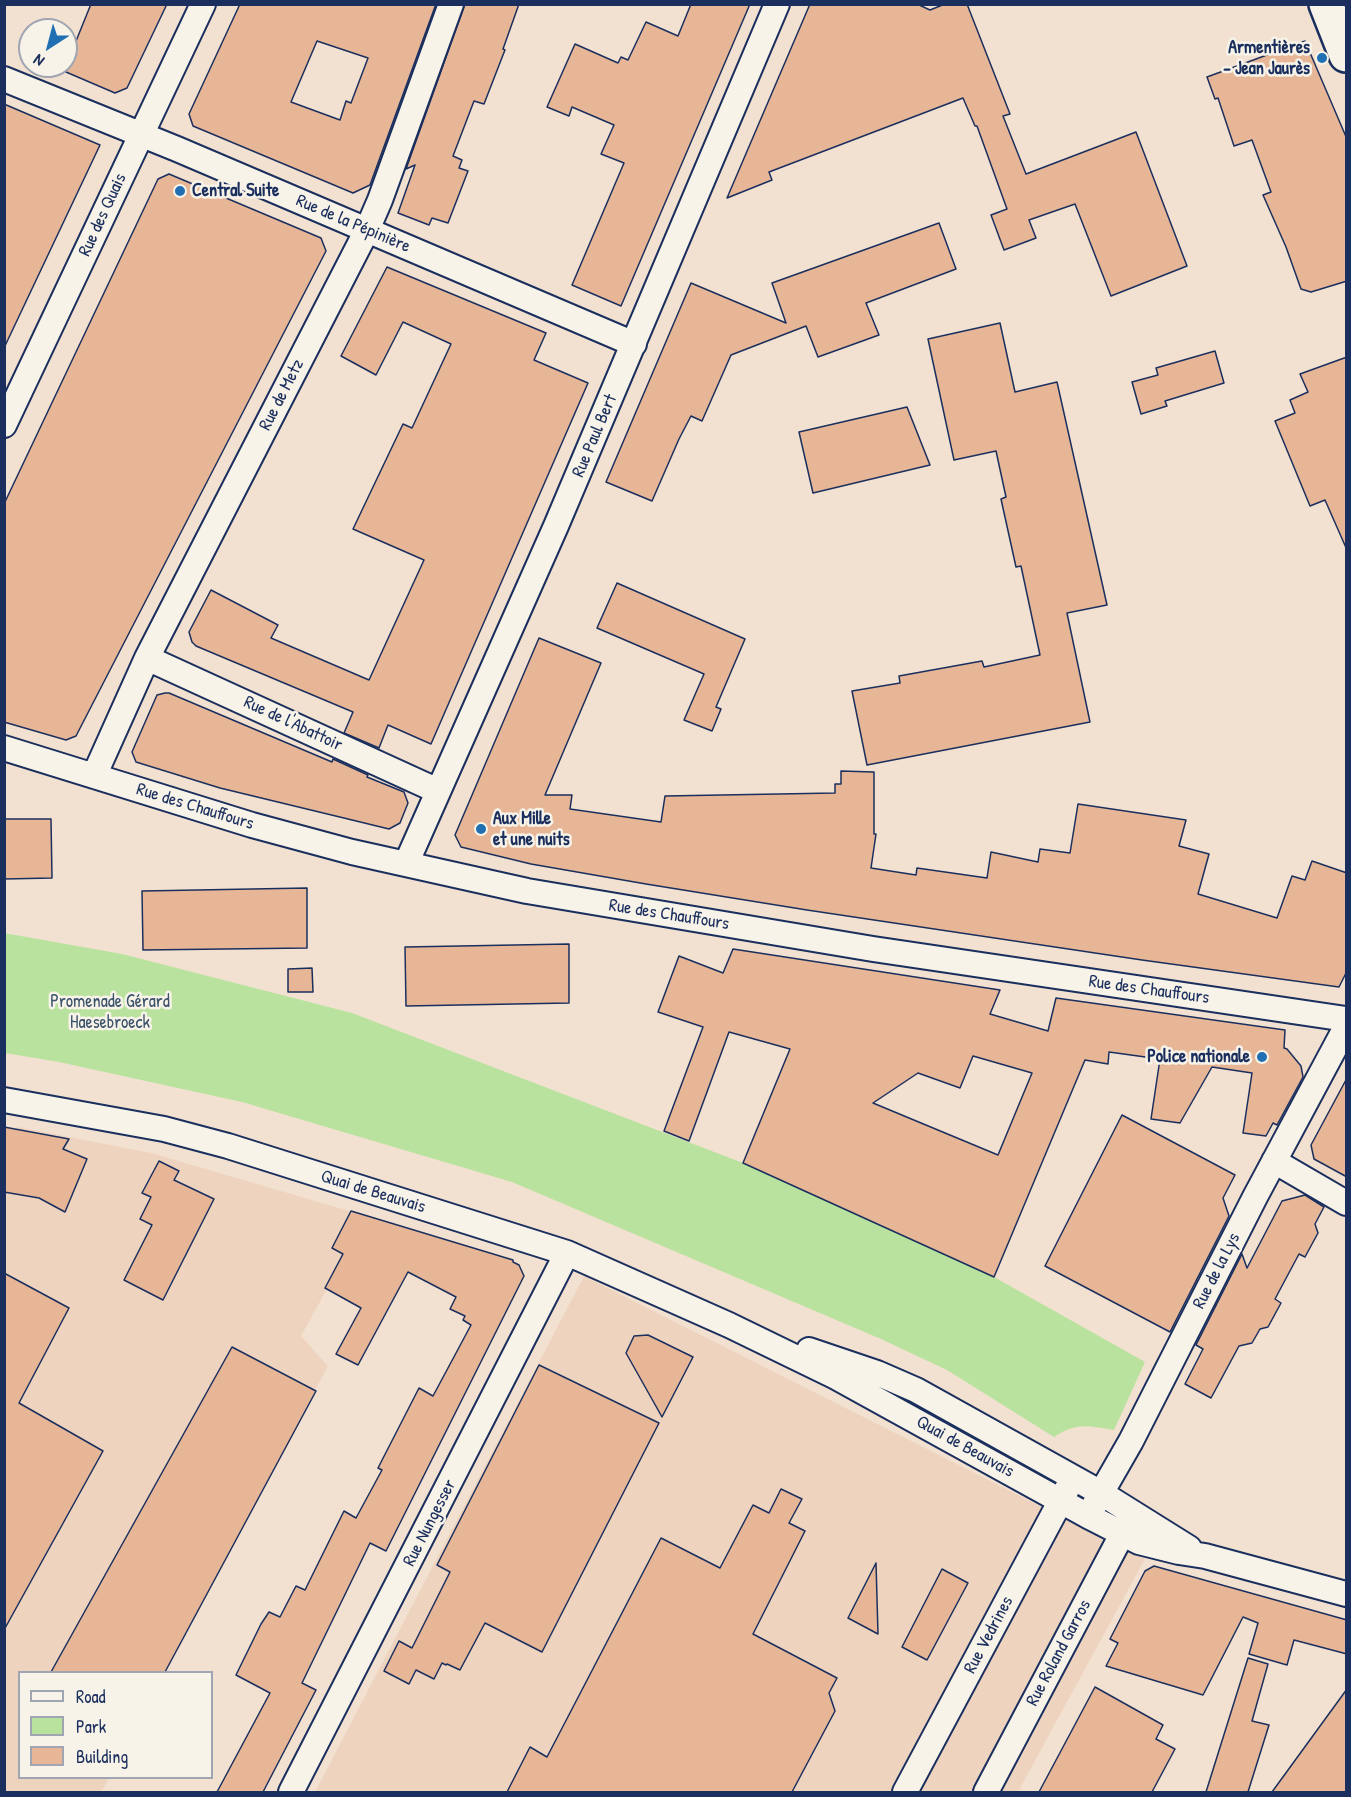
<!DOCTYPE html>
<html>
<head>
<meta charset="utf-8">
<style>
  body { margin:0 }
  #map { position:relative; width:1351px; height:1797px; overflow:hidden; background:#f2e1d0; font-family:"Patrick Hand",sans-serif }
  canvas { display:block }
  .frame { position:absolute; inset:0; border:6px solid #1b2f5e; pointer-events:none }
  .legend { position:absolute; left:18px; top:1671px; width:195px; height:108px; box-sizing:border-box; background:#f7f3e8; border:2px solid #9fa5b1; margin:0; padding:8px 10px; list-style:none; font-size:18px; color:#1b2f5e }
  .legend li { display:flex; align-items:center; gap:12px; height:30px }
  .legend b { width:30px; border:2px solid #9fa5b1 }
  .north { position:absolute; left:18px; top:18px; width:60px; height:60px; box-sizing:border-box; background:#f7f3e8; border:2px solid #9fa5b1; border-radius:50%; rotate:216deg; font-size:16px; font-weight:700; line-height:24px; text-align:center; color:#1b2f5e }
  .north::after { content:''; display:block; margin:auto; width:21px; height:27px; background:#1f6fb2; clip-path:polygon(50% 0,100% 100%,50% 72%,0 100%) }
</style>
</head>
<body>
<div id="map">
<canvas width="1351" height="1797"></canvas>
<div class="frame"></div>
<ul class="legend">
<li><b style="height:8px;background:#f7f3e8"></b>Road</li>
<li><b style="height:16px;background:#b9e29e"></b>Park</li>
<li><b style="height:16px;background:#e6b697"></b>Building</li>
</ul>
<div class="north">N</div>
</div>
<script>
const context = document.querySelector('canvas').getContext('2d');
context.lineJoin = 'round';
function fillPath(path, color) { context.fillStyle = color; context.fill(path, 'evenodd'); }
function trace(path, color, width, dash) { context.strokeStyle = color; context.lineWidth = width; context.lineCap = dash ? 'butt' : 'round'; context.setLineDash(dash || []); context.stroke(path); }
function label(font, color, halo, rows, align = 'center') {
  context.font = font + ' "Patrick Hand",sans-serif'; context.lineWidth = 5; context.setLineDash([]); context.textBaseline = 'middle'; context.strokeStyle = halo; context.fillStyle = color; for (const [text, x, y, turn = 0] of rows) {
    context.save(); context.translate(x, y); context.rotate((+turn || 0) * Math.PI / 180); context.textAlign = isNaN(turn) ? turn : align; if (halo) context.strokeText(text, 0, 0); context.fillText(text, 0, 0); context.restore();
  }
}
fillPath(new Path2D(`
  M18 1127 151 1153 363 1215 327 1289 301 1336 328 1366 165 1672H20V1778H109L101 1792H5L4 1150Z
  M584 1276 1145 1559 1018 1792H315Z`), '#eed4bf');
fillPath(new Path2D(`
  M4 933 122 954 352 1013 743 1163 994 1277 1145 1362 1114 1430C1088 1426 1077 1422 1054 1437L947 1370 881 1339 512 1182 242 1102 59 1062 5 1053Z`), '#b9e29e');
const building = new Path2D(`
  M91 4H167L127 88 115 93 66 72V43L74 46Z
  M240 4H436L370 185 353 193 193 126 189 114ZM317 41 368 58 351 103 346 101 340 120 291 102Z
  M465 4H519L503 49 505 50 503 55 484 104 474 101 453 156 462 160 459 168 468 171 448 223 432 218 429 225 398 213 415 165 406 169Z
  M691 4H750L621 306 572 285 624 163 601 154 614 125 572 107 569 116 547 107 575 44 618 63 621 57 628 60 646 22 678 36Z
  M810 4H917L930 10 945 4H967L1010 114 1003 116 1026 174 1136 132 1187 266 1111 296 1075 204 1029 220 1036 238 1004 250 991 215 1007 209 977 126H975L963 98 769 172 772 180 727 198Z
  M1305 41 1347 139V281L1311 292 1301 289 1286 247 1263 195 1271 192 1252 140 1234 146 1218 98 1215 99 1207 77Z
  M4 104 100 145 4 348Z
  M169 174 321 238 326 251 76 736 66 740 4 722V504L158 179Z
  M939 223 956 269 866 303 879 335 818 357 806 326 731 355 702 421 691 416 679 439 652 501 606 482 691 283 786 323 772 283Z
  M387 267 546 333 534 360 588 383 431 744 388 725 379 748 344 733 353 712 196 646 192 642 189 632 211 590 278 625 271 638 369 680 424 560 353 529 403 424 412 428 451 344 403 322 376 375 341 356Z
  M1000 323 1015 392 1057 382 1107 605 1067 613 1090 722 867 765 852 691 900 683 899 676 982 661 984 667 1040 655 1021 566 1016 567 1001 499 1006 497 996 451 954 460 928 339Z
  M1215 351 1224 383 1165 401 1167 406 1141 414 1132 382 1158 375 1156 368Z
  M1347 357V550L1325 500 1310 506 1275 421 1295 413 1290 400 1308 392 1300 374Z
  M907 407 930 465 813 493 799 432Z
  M617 583 745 639 716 707 721 709 712 731 684 720 704 674 597 628Z
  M539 638 601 663 545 795H572L570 809 661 822 665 796 835 793V784H841V771L874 772V834H876L871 868 916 875 917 868 987 878 991 852 1038 862 1040 849 1070 853 1078 804 1186 820 1179 846 1209 854 1198 894 1208 897 1277 918 1292 876 1305 880 1312 861 1347 873V971L1339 987 1142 960 807 910 646 884 531 864 461 847 455 835Z
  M165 693H169L332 762 333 759 368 775 367 777 404 792 408 803 400 823 389 829 348 819 220 788 136 762 132 752 157 695Z
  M4 819H51L52 878 4 879Z
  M307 888V948L143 950 142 891Z
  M569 944V1003L406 1006 405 947Z
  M733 949 1000 990 990 1014 1048 1031 1056 998 1285 1030 1284 1048 1287 1049 1301 1066 1303 1077 1277 1125 1273 1123 1266 1136 1243 1133 1252 1073 1212 1067 1180 1123 1151 1119 1160 1059 1109 1052 1108 1064 1085 1060 994 1277 743 1163 790 1049 729 1032 689 1141 664 1131 703 1027 658 1012 679 956 723 973ZM973 1056 1032 1073 998 1155 873 1103 918 1073 960 1088Z
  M312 968 313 992H288V969Z
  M1347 1078V1177L1314 1159 1311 1145Z
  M1122 1115 1235 1175 1223 1198 1229 1216 1170 1332 1045 1266Z
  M4 1127 69 1139 63 1149 87 1159 65 1212 39 1198 4 1192Z
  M159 1161 179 1171 174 1180 214 1199 163 1300 124 1280 152 1225 140 1219 151 1197 142 1193Z
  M1305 1195 1324 1207 1315 1224 1318 1233 1305 1257 1299 1254 1275 1299 1281 1303 1268 1327 1260 1329 1252 1343 1239 1346 1211 1398 1185 1384 1203 1349 1196 1345 1242 1254 1247 1268 1282 1201Z
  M351 1211 513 1260V1262L519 1265 524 1276 386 1551 370 1543 302 1683 316 1690 263 1792H217L270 1693 236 1675 261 1624 269 1612 280 1617 296 1586 305 1590 344 1511 356 1518 382 1470 378 1468 419 1388 433 1396 471 1325 463 1320 465 1316 450 1309 456 1297 408 1272 358 1365 336 1354 361 1308 325 1288 343 1254 332 1248Z
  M4 1273 69 1308 19 1403 103 1451 4 1630Z
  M648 1335 693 1357 662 1417 626 1353 634 1336Z
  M232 1347 316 1391 165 1672H51Z
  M539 1365 659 1423 542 1652 485 1623 460 1670 447 1664 446 1665 442 1663 434 1679 416 1670 409 1684 384 1671 399 1641 412 1648 450 1572 437 1565Z
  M781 1489 802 1499 789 1523 805 1531 753 1634 837 1678 829 1693 835 1711 792 1792H507L530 1747 547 1757 661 1538 720 1568 753 1505 769 1513Z
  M876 1563 878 1634 848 1618Z
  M1154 1566 1347 1620V1654L1294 1640 1287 1665 1249 1654 1258 1623 1243 1617 1203 1695 1106 1666 1118 1643 1110 1639 1145 1571Z
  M942 1569 968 1583 927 1660 902 1647Z
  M1248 1658 1268 1664 1252 1721 1269 1725 1248 1792H1206Z
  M1095 1687 1163 1725 1156 1739 1175 1749 1152 1792H1039Z
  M1347 1689V1792H1272Z`);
fillPath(building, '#e6b697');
trace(building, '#1b2f5e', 1.5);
const street = new Path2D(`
  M4 79 177 149 634 344
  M4 425 203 4
  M147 658 438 791
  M4 748 252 825 352 852 527 891 873 949 1346 1019
  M94 776 147 658 367 230 380 200 451 4
  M406 864 556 526 777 4
  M4 1100 164 1129 228 1146 567 1253 729 1325 836 1377 1088 1516 1139 1542 1179 1552 1205 1556 1346 1594
  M1274 1161 1346 1203
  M809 1350 877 1373 916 1390 1101 1493 1189 1548
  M1088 1516 1131 1441 1255 1197 1346 1027
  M291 1792 567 1253
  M905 1792 1068 1487
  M986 1792 1129 1521`);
const secondary = new Path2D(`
  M1326 4 1346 55`);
trace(street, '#1b2f5e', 28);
trace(secondary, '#1b2f5e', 38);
trace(street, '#f7f3e8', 24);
trace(secondary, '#f7f3e8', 33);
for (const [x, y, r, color] of [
  [1322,58,6,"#1f6fb2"],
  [180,191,6,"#1f6fb2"],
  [481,829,6,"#1f6fb2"],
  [1262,1057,6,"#1f6fb2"]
]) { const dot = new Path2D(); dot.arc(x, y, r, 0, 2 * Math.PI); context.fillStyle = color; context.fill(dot); trace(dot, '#f7f3e8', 2); }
label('bold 18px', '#1b2f5e', '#f7f3e8', [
  ["Armentières",1310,48],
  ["– Jean Jaurès",1310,69],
  ["Central Suite",192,191,"left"],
  ["Aux Mille",493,819,"left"],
  ["et une nuits",493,840,"left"],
  ["Police nationale",1250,1057]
], 'right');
label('18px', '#1b2f5e', '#f7f3e8', [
  ["Rue des Quais",103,215,-65],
  ["Rue de la Pépinière",353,224,23],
  ["Rue de Metz",282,395,-63],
  ["Rue Paul Bert",595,436,-67],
  ["Rue de l'Abattoir",293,724,25],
  ["Rue des Chauffours",195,807,17],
  ["Rue des Chauffours",669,915,9],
  ["Rue des Chauffours",1149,990,8],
  ["Quai de Beauvais",373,1192,17],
  ["Rue de la Lys",1217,1271,-63],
  ["Quai de Beauvais",965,1447,29],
  ["Rue Nungesser",430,1523,-63],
  ["Rue Vedrines",989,1635,-62],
  ["Rue Roland Garros",1059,1653,-62]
]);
label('18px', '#3b536b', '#f7f3e8', [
  ["Promenade Gérard",110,1002],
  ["Haesebroeck",110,1023]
]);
</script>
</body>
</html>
